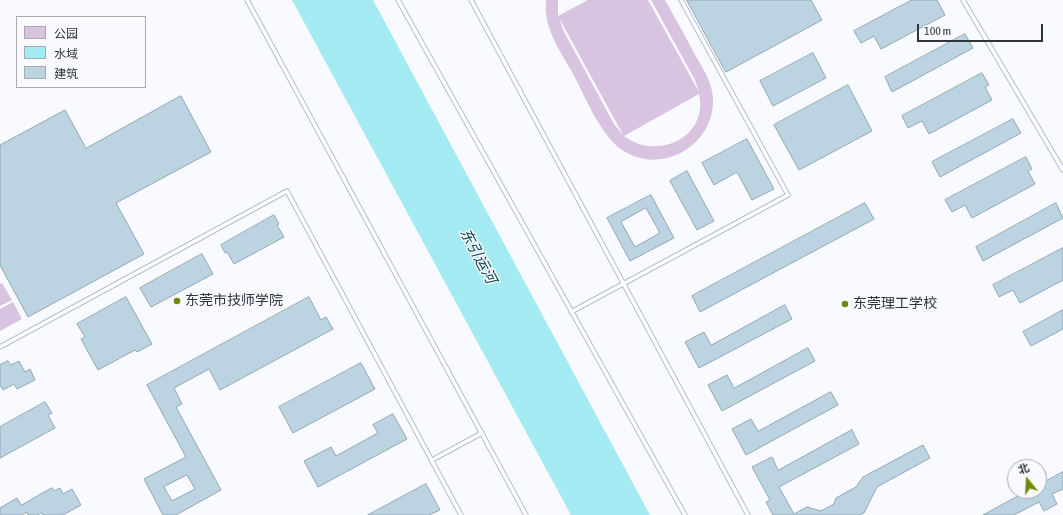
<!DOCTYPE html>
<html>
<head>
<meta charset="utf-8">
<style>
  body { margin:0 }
  #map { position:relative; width:1063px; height:515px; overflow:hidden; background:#f8faff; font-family:"Asap Condensed","Noto Sans SC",sans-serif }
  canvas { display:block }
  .legend { position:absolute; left:16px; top:16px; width:130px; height:72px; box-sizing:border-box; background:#f8faff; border:1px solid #a8abb1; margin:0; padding:5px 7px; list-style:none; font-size:12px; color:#30343c }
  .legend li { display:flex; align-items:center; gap:8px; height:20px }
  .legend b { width:20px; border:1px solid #a8abb1 }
  .north { position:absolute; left:1007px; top:459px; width:40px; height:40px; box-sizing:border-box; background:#f8faff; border:1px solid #a8abb1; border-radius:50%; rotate:342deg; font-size:11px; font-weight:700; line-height:16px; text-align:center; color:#30343c }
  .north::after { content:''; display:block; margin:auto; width:14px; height:18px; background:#6e8a01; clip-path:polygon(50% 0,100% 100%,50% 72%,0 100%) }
  .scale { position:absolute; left:917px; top:24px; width:126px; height:18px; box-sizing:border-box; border:2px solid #30343c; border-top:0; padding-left:5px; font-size:12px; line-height:14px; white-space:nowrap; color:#30343c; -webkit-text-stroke:3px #f8faff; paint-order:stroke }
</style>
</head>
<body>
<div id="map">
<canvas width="1063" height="515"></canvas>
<ul class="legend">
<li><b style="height:11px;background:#d8c3e1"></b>公园</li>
<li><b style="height:11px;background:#a3eaf3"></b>水域</li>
<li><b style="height:11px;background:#bcd3e1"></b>建筑</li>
</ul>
<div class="north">北</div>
<div class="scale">100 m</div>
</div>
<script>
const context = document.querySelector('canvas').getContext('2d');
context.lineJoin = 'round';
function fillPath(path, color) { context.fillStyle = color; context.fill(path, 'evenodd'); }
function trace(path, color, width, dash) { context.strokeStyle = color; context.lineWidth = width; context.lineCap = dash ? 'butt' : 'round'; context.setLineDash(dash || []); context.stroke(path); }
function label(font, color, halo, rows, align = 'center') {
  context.font = font + ' "Asap Condensed","Noto Sans SC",sans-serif'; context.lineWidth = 3; context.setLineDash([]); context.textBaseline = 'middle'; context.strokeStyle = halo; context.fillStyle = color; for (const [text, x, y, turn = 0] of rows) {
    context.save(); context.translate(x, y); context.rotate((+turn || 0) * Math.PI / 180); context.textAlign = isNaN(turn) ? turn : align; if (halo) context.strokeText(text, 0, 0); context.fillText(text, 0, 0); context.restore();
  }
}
fillPath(new Path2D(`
  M546 0H558V16L588 0H648L699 92 695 80 651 0H665C675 18 685 35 694 53 701 65 709 77 712 91 721 141 664 178 622 150 600 135 585 96 572 72 559 49 543 27 546 0ZM559 18 622 133V134L614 124 563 30ZM699 94C709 138 656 161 624 136Z
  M2 283 12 300 0 306V284Z
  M13 302 22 319 0 331V309Z`), '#d8c3e1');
fillPath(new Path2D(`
  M292 0H373L650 515H571Z`), '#a3eaf3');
const building = new Path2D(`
  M687 0H811L822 20 726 72Z
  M912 0H937L945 15 881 49 874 36 861 43 854 31Z
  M965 34 973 48 892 92 885 77Z
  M813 53 826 78 773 106 760 81Z
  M982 73 989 85 985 87 992 100 929 134 922 121 908 128 902 116Z
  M848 85 872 131 799 170 774 125Z
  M181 96 211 152 116 203 144 254 28 317 0 265V145L65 110 86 148Z
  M1013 119 1021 133 940 177 932 162Z
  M747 139 774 189 752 200 737 172 714 185 702 163Z
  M1026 157 1032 169 1028 171 1035 184 972 218 965 205 952 212 945 200Z
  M687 171 714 221 697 230 670 181Z
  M651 195 674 238 630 261 607 218ZM646 208 660 233 635 247 621 222Z
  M865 203 874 219 700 312 692 296Z
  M1056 203 1063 218 983 261 976 247Z
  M274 215 279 224 277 225 284 237 234 264 227 252 225 253 221 245Z
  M1063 248V280L1020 303 1013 290 999 297 993 285Z
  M202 254 213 274 151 307 140 288Z
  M126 297 152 344 137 352 135 350 98 370 81 339 85 337 77 324Z
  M309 297 321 320 326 317 333 329 220 390 209 369 174 388 182 404 176 407 221 490 176 515H163L144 479 186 457 147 385ZM187 475 195 489 172 501 164 487Z
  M785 305 792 319 699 368 685 342 704 332 711 345Z
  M1063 310V329L1031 346 1023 332Z
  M808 348 815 361 722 411 708 385 727 375 734 388Z
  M8 361 11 365 19 361 25 372 30 369 35 380 17 389 14 384 3 390 0 385V365Z
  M361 363 375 389 293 433 279 407Z
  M831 392 838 405 746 455 732 429 751 419 758 431Z
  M45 402 52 413 48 415 55 428 0 458V427Z
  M393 414 407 439 318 487 304 461 331 447 336 456 378 433 373 425Z
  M852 430 859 444 779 487 794 514 807 507 821 511 834 504 836 498 856 487 863 477 923 445 930 458 877 487 864 513 859 515H773L766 502 770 500 752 467 772 457 778 470Z
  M1063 472V489L1052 494 1057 504 1044 511 1039 502 1014 515H983L1027 491H1039V485Z
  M426 484 440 510 429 515H368Z
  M52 488 54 491 60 488 63 494 72 489 81 505 63 515H43L42 513 37 515H28L27 512 22 515H0V508L17 498 21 505Z`);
fillPath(building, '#bcd3e1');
trace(building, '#91a7b4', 1);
const lane = new Path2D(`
  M247 0 526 515
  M398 0 685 515
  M471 0 748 515
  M963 0 1063 170
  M571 312 788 195 681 0
  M0 347 287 191 461 515
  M432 460 482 433`);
trace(lane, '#b2bed2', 5.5);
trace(lane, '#fff', 3.5);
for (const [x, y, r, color] of [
  [177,301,4,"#6e8a01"],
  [845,304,4,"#6e8a01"]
]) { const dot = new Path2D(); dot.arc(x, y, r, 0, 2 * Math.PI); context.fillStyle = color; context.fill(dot); trace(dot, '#f8faff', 1.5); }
label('14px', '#30343c', '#f8faff', [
  ["东莞市技师学院",185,301],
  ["东莞理工学校",853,304]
], 'left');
label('italic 15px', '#074950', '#f8faff', [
  ["东引运河",478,256,62]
]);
</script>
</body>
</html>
